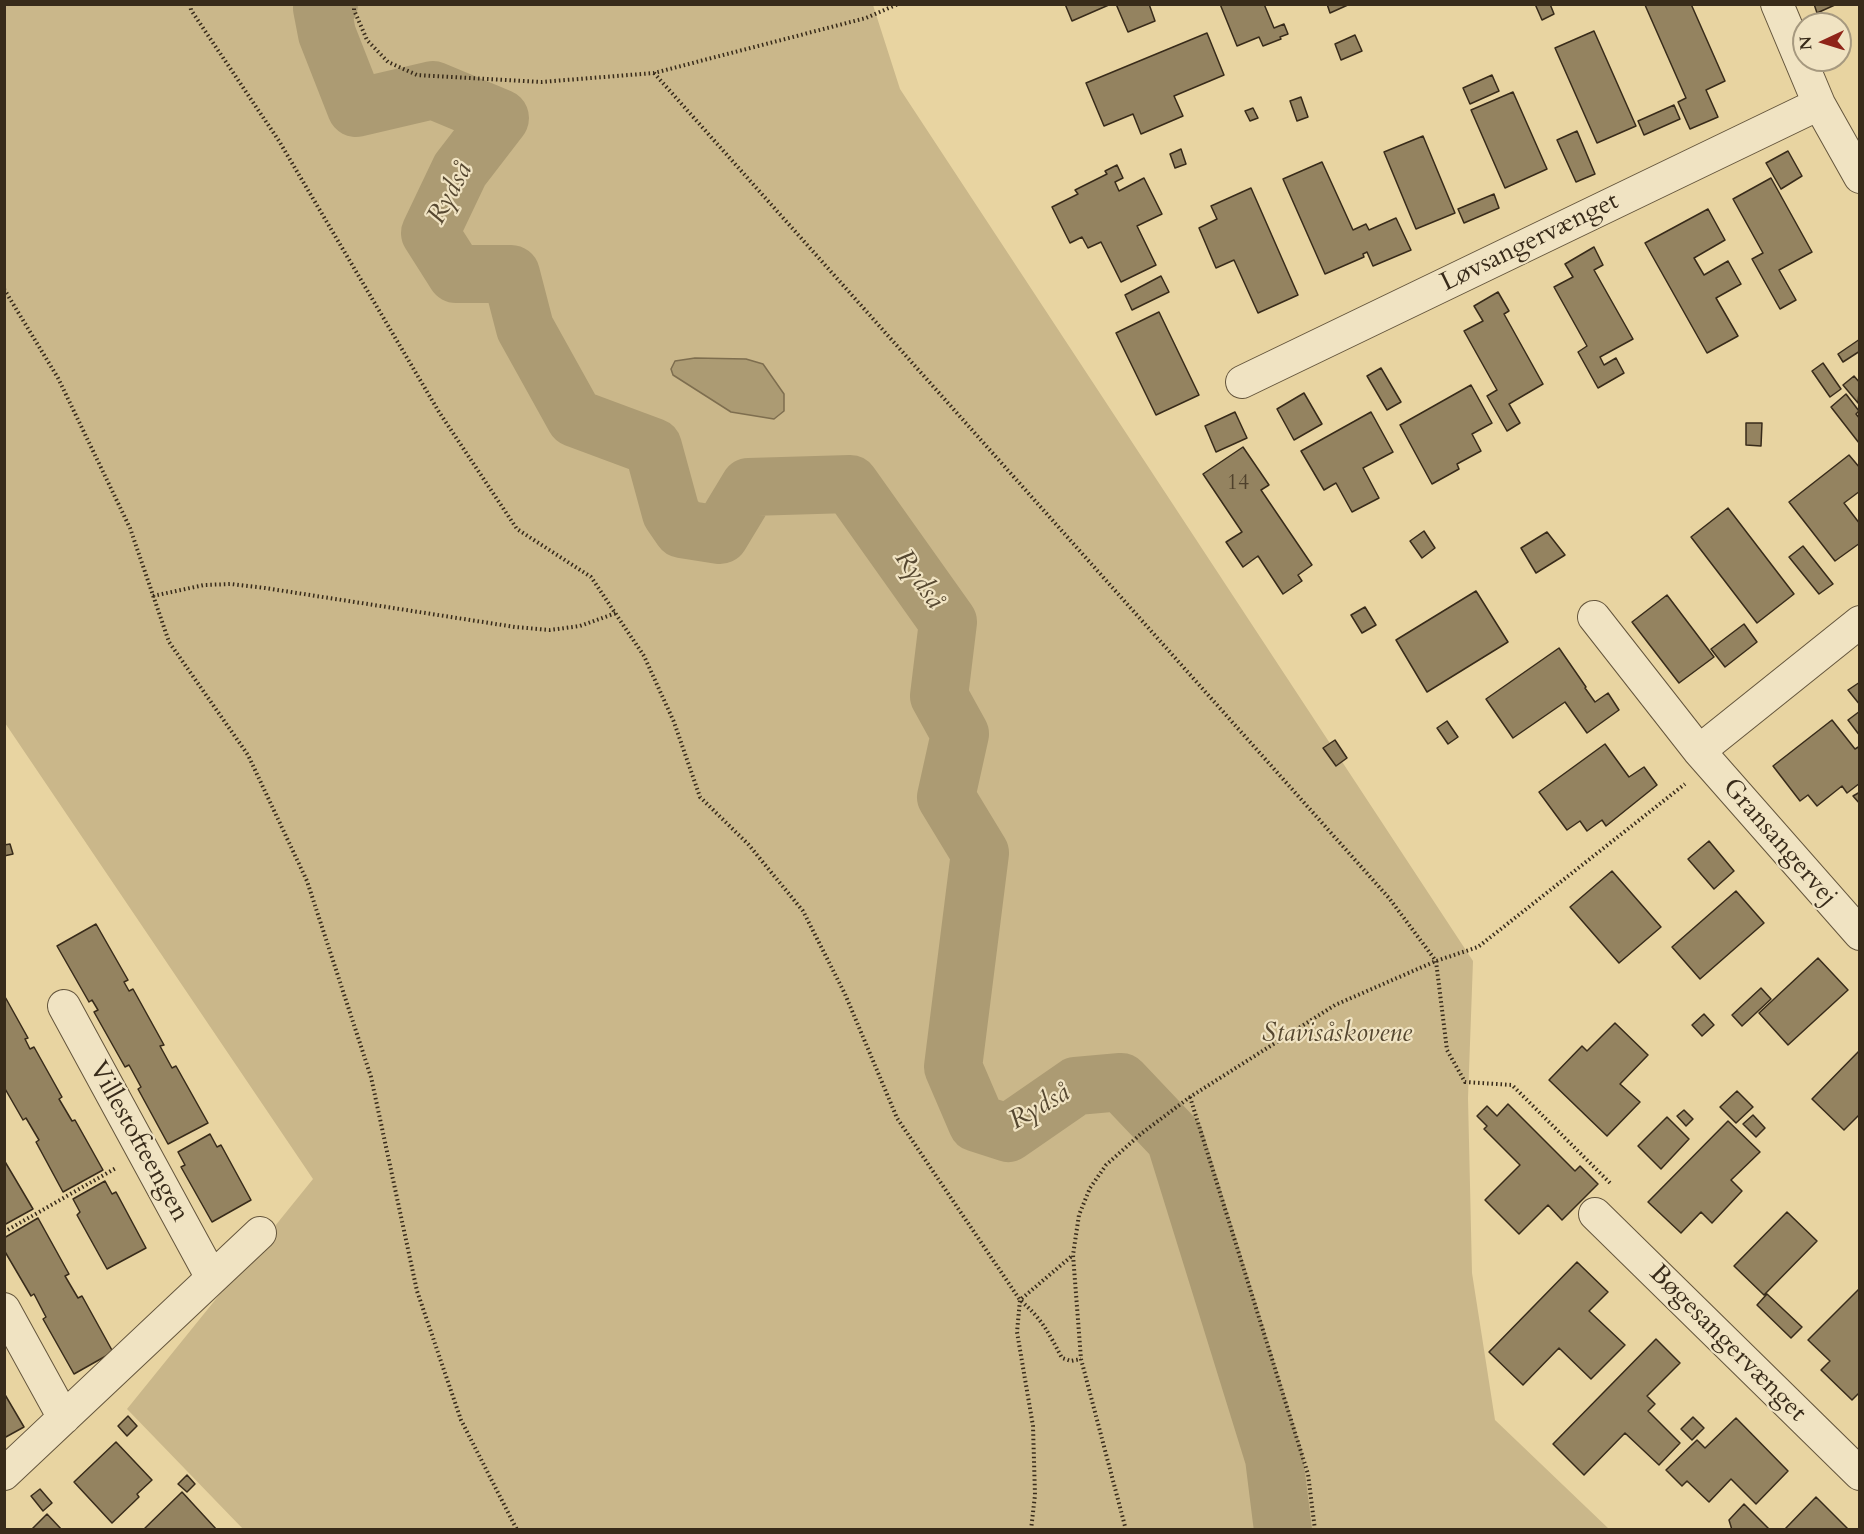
<!DOCTYPE html>
<html>
<head>
<meta charset="utf-8">
<style>
  body { margin:0 }
  #map { position:relative; width:1864px; height:1534px; overflow:hidden; background:#e8d4a1; font-family:Cardo,serif }
  canvas { display:block }
  .frame { position:absolute; inset:0; border:6px solid #382b1a; pointer-events:none }
  .north { position:absolute; left:1792px; top:12px; width:60px; height:60px; box-sizing:border-box; background:#f0e3c2; border:2px solid #a6997f; border-radius:50%; rotate:266deg; font-size:16px; font-weight:700; line-height:24px; text-align:center; color:#382b1a }
  .north::after { content:''; display:block; margin:auto; width:21px; height:27px; background:#8f2418; clip-path:polygon(50% 0,100% 100%,50% 72%,0 100%) }
</style>
</head>
<body>
<div id="map">
<canvas width="1864" height="1534"></canvas>
<div class="frame"></div>
<div class="north">N</div>
</div>
<script>
const context = document.querySelector('canvas').getContext('2d');
context.lineJoin = 'round';
function fillPath(path, color) { context.fillStyle = color; context.fill(path, 'evenodd'); }
function trace(path, color, width, dash) { context.strokeStyle = color; context.lineWidth = width; context.lineCap = dash ? 'butt' : 'round'; context.setLineDash(dash || []); context.stroke(path); }
function label(font, color, halo, rows, align = 'center') {
  context.font = font + ' Cardo,serif'; context.lineWidth = 4.5; context.setLineDash([]); context.textBaseline = 'middle'; context.strokeStyle = halo; context.fillStyle = color; for (const [text, x, y, turn = 0] of rows) {
    context.save(); context.translate(x, y); context.rotate((+turn || 0) * Math.PI / 180); context.textAlign = isNaN(turn) ? turn : align; if (halo) context.strokeText(text, 0, 0); context.fillText(text, 0, 0); context.restore();
  }
}
fillPath(new Path2D(`
  M4 5H873L900 89 1473 961 1468 1098 1472 1273 1495 1420 1609 1529H243L127 1409 313 1179 5 723Z`), '#cab78a');
const water = new Path2D(`
  M695 358 746 359 763 364 784 394V411L774 419 731 412 673 375 671 369 675 361Z`);
fillPath(water, '#ac9b73');
trace(water, '#7e6e4f', 1.5);
trace(new Path2D(`
  M329 4 322 8 327 34 356 108 433 90 500 118 460 170 430 233 456 274H511L525 328 575 418 653 447 671 513 682 529 720 535 749 487 850 484 948 622 939 696 960 734 946 797 980 853 953 1067 977 1123 1008 1133 1076 1086 1121 1082 1175 1139 1274 1458 1283 1530`), '#ac9b73', 58);
const building = new Path2D(`
  M1065 4H1111L1072 21Z
  M1116 4H1149L1155 21 1128 32Z
  M1220 4H1264L1274 28 1284 24 1288 34 1280 37 1281 39 1263 46 1259 37 1237 46Z
  M1327 4H1350L1330 13Z
  M1535 4H1550L1554 14 1542 20Z
  M1647 4H1691L1725 81 1706 90 1718 117 1690 129 1678 102 1686 98 1645 5Z
  M1814 4H1837L1817 13Z
  M1594 31 1636 126 1597 143 1555 48Z
  M1207 33 1224 75 1174 96 1183 116 1141 134 1133 114 1104 126 1086 83Z
  M1355 35 1362 51 1341 60 1335 44Z
  M1492 75 1499 91 1470 104 1463 88Z
  M1513 92 1547 169 1505 188 1471 110Z
  M1301 97 1308 117 1297 121 1290 101Z
  M1674 105 1680 119 1644 135 1638 121Z
  M1253 108 1258 118 1250 121 1245 111Z
  M1577 131 1595 174 1576 182 1557 140Z
  M1423 136 1455 213 1416 229 1384 152Z
  M1181 149 1186 164 1175 168 1170 154Z
  M1788 151 1802 176 1781 189 1766 163Z
  M1322 162 1353 230 1366 224 1369 230 1396 218 1411 250 1373 266 1367 252 1363 254 1364 257 1325 274 1283 179Z
  M1117 165 1123 178 1115 182 1119 191 1144 178 1162 214 1137 226 1156 265 1121 282 1101 242 1088 248 1082 237 1070 243 1052 207 1078 194 1075 190 1107 174 1105 171Z
  M1771 178 1812 252 1779 270 1796 300 1780 309 1752 259 1763 253 1733 199Z
  M1251 188 1298 295 1258 313 1234 260 1216 268 1199 228 1217 219 1211 206Z
  M1494 194 1499 208 1464 223 1458 209Z
  M1708 209 1725 240 1694 258 1704 275 1728 261 1741 284 1716 298 1738 336 1707 353 1645 243Z
  M1594 247 1603 265 1594 270 1633 339 1600 357 1604 365 1616 358 1624 373 1598 388 1578 352 1587 346 1554 287 1573 277 1565 264Z
  M1161 276 1169 292 1132 310 1125 295Z
  M1498 292 1509 311 1504 314 1543 384 1509 404 1520 423 1507 431 1487 396 1497 390 1464 331 1483 321 1474 306Z
  M1159 312 1199 395 1156 415 1116 333Z
  M1860 339V351L1843 362 1838 354Z
  M1823 363 1841 389 1830 397 1812 371Z
  M1381 368 1401 402 1387 410 1367 376Z
  M1854 376 1860 383 1858 403 1843 385Z
  M1471 385 1492 423 1472 434 1481 451 1457 464 1459 469 1432 484 1400 425Z
  M1304 393 1322 424 1294 440 1277 409Z
  M1846 394 1859 411 1856 414 1860 419 1859 443 1831 407Z
  M1235 412 1247 438 1216 452 1205 426Z
  M1371 412 1393 452 1363 468 1379 498 1352 512 1336 483 1324 490 1301 451Z
  M1746 423H1762L1761 446 1746 445Z
  M1243 447 1269 485 1261 490 1312 565 1298 575 1302 581 1283 594 1258 556 1243 567 1226 542 1242 532 1203 474Z
  M1849 455 1860 468V491L1844 503 1860 524V543L1835 561 1789 502Z
  M1728 508 1794 594 1757 623 1691 537Z
  M1424 531 1435 548 1422 558 1410 541Z
  M1547 532 1565 555 1536 573 1521 548Z
  M1803 546 1833 584 1819 594 1789 557Z
  M1476 591 1508 642 1427 692 1396 640Z
  M1667 595 1714 657 1679 683 1632 622Z
  M1365 607 1376 625 1362 633 1351 615Z
  M1744 624 1757 642 1725 667 1711 649Z
  M1559 648 1586 687 1585 688 1595 702 1608 693 1619 710 1587 733 1565 702 1513 738 1486 699Z
  M1860 682V705L1848 690Z
  M1860 711V736L1848 720Z
  M1832 720 1855 749 1860 746V783L1847 793 1842 786 1817 806 1808 795 1800 801 1773 766Z
  M1447 721 1458 737 1448 744 1437 728Z
  M1335 740 1347 758 1336 766 1323 748Z
  M1605 744 1629 777 1644 767 1657 785 1606 826 1602 820 1587 831 1580 821 1567 830 1539 792Z
  M1860 792V804L1853 796Z
  M1709 841 1734 871 1714 889 1688 859Z
  M10 844 13 854 4 856V845Z
  M1612 871 1661 927 1619 963 1570 907Z
  M1736 891 1764 923 1700 979 1672 947Z
  M96 924 128 980 124 982 129 991 133 989 164 1045 160 1046 172 1068 176 1066 208 1123 168 1144 138 1089 141 1087 129 1065 125 1067 94 1012 98 1010 92 1000 89 1002 57 946Z
  M1818 958 1848 990 1788 1045 1759 1013Z
  M1761 988 1771 999 1742 1026 1732 1015Z
  M4 995 28 1038 25 1039 30 1049 34 1047 62 1097 59 1099 72 1121 75 1120 103 1170 63 1192 36 1142 39 1140 26 1118 23 1120 4 1087Z
  M1704 1014 1714 1025 1702 1036 1692 1025Z
  M1615 1023 1648 1055 1620 1084 1640 1102 1607 1136 1549 1080 1582 1046 1587 1051Z
  M1860 1050V1114L1844 1130 1812 1099Z
  M1737 1091 1753 1107 1736 1123 1720 1107Z
  M1508 1104 1575 1171 1580 1166 1598 1184 1562 1220 1548 1205 1519 1234 1485 1200 1520 1165 1484 1129 1487 1126 1477 1116 1487 1106 1497 1116Z
  M1684 1110 1693 1119 1686 1126 1677 1116Z
  M1753 1115 1765 1128 1756 1137 1743 1124Z
  M1667 1117 1689 1139 1661 1169 1638 1146Z
  M1728 1121 1760 1152 1731 1180 1742 1191 1712 1223 1701 1212 1681 1233 1648 1202Z
  M210 1134 217 1147 221 1145 251 1200 212 1222 181 1167 185 1165 178 1152Z
  M4 1160 33 1209 4 1225Z
  M105 1181 112 1194 116 1192 146 1248 107 1269 77 1215 80 1212 73 1199Z
  M1787 1212 1817 1241 1764 1295 1734 1266Z
  M38 1218 69 1274 65 1276 78 1298 82 1296 113 1352 74 1374 43 1319 46 1317 34 1294 31 1296 4 1250V1238Z
  M1577 1262 1608 1292 1589 1311 1625 1345 1591 1379 1559 1348 1523 1385 1489 1352Z
  M1860 1288V1392L1852 1400 1821 1370 1830 1361 1808 1340Z
  M1767 1294 1802 1327 1791 1338 1757 1305Z
  M1656 1339 1680 1363 1647 1396 1655 1404 1648 1411 1680 1443 1659 1465 1625 1433 1584 1475 1553 1444Z
  M4 1393 24 1427 4 1438Z
  M128 1416 137 1426 127 1436 118 1426Z
  M1693 1417 1704 1428 1692 1440 1681 1429Z
  M1736 1418 1788 1471 1756 1504 1731 1479 1709 1502 1687 1481 1682 1486 1666 1470 1697 1440 1705 1448Z
  M116 1442 152 1480 137 1494 139 1497 112 1523 74 1482Z
  M187 1475 195 1484 187 1492 178 1484Z
  M40 1489 52 1503 43 1511 31 1496Z
  M182 1492 217 1530H143Z
  M1816 1497 1849 1530H1784Z
  M1744 1504 1770 1530H1732L1729 1520Z
  M47 1514 62 1530H31Z`);
fillPath(building, '#948360');
trace(building, '#382b1a', 1.5);
const street = new Path2D(`
  M1777 4 1819 104 1860 177
  M1242 382 1819 104
  M1594 617 1699 751 1860 934
  M1699 751 1860 622
  M64 1006 212 1278
  M1595 1214 1860 1474
  M4 1309 64 1418
  M4 1474 260 1233`);
trace(street, '#64553c', 34);
trace(new Path2D(`
  M190 4 191 10 279 141 439 412 517 529 591 577 644 656 674 722 700 797 748 844 803 911 845 994 897 1118 1020 1300C1043 1320 1048 1332 1062 1358L1071 1361 1081 1359
  M354 4V10L367 40 388 62 417 75 541 82 654 73 866 18 898 4
  M654 73 1389 898 1436 961 1447 1050 1465 1082 1512 1085 1610 1183
  M4 289 58 378 130 528 169 642 248 755 307 881 371 1077 417 1291 461 1420 517 1530
  M153 596 204 585 231 584 265 588 515 627 550 630 580 626 616 613
  M1190 1097 1308 1474 1315 1530
  M4 1232 116 1168
  M1031 1530 1035 1495 1033 1426 1017 1332 1020 1300 1073 1255
  M1126 1530 1081 1359 1073 1255 1079 1215 1090 1188 1106 1165 1142 1133 1190 1097 1335 1005 1436 961 1478 947 1685 784`), '#382b1a', 4, [1.5, 3]);
trace(street, '#f0e3c2', 32);
label('22px', '#4f412c', null, [
  ["14",1238,484]
]);
label('26px', '#382b1a', '#f0e3c2', [
  ["Løvsangervænget",1530,243,-26],
  ["Gransangervej",1779,843,49],
  ["Villestofteengen",138,1142,61],
  ["Bøgesangervænget",1727,1344,45]
]);
label('italic 26px', '#554730', '#f0e3c2', [
  ["Stavisåskovene",1337,1035]
]);
label('italic 27px', '#554730', '#f0e3c2', [
  ["Rydså",451,194,-62],
  ["Rydså",918,580,55],
  ["Rydså",1040,1108,-30]
]);
</script>
</body>
</html>
